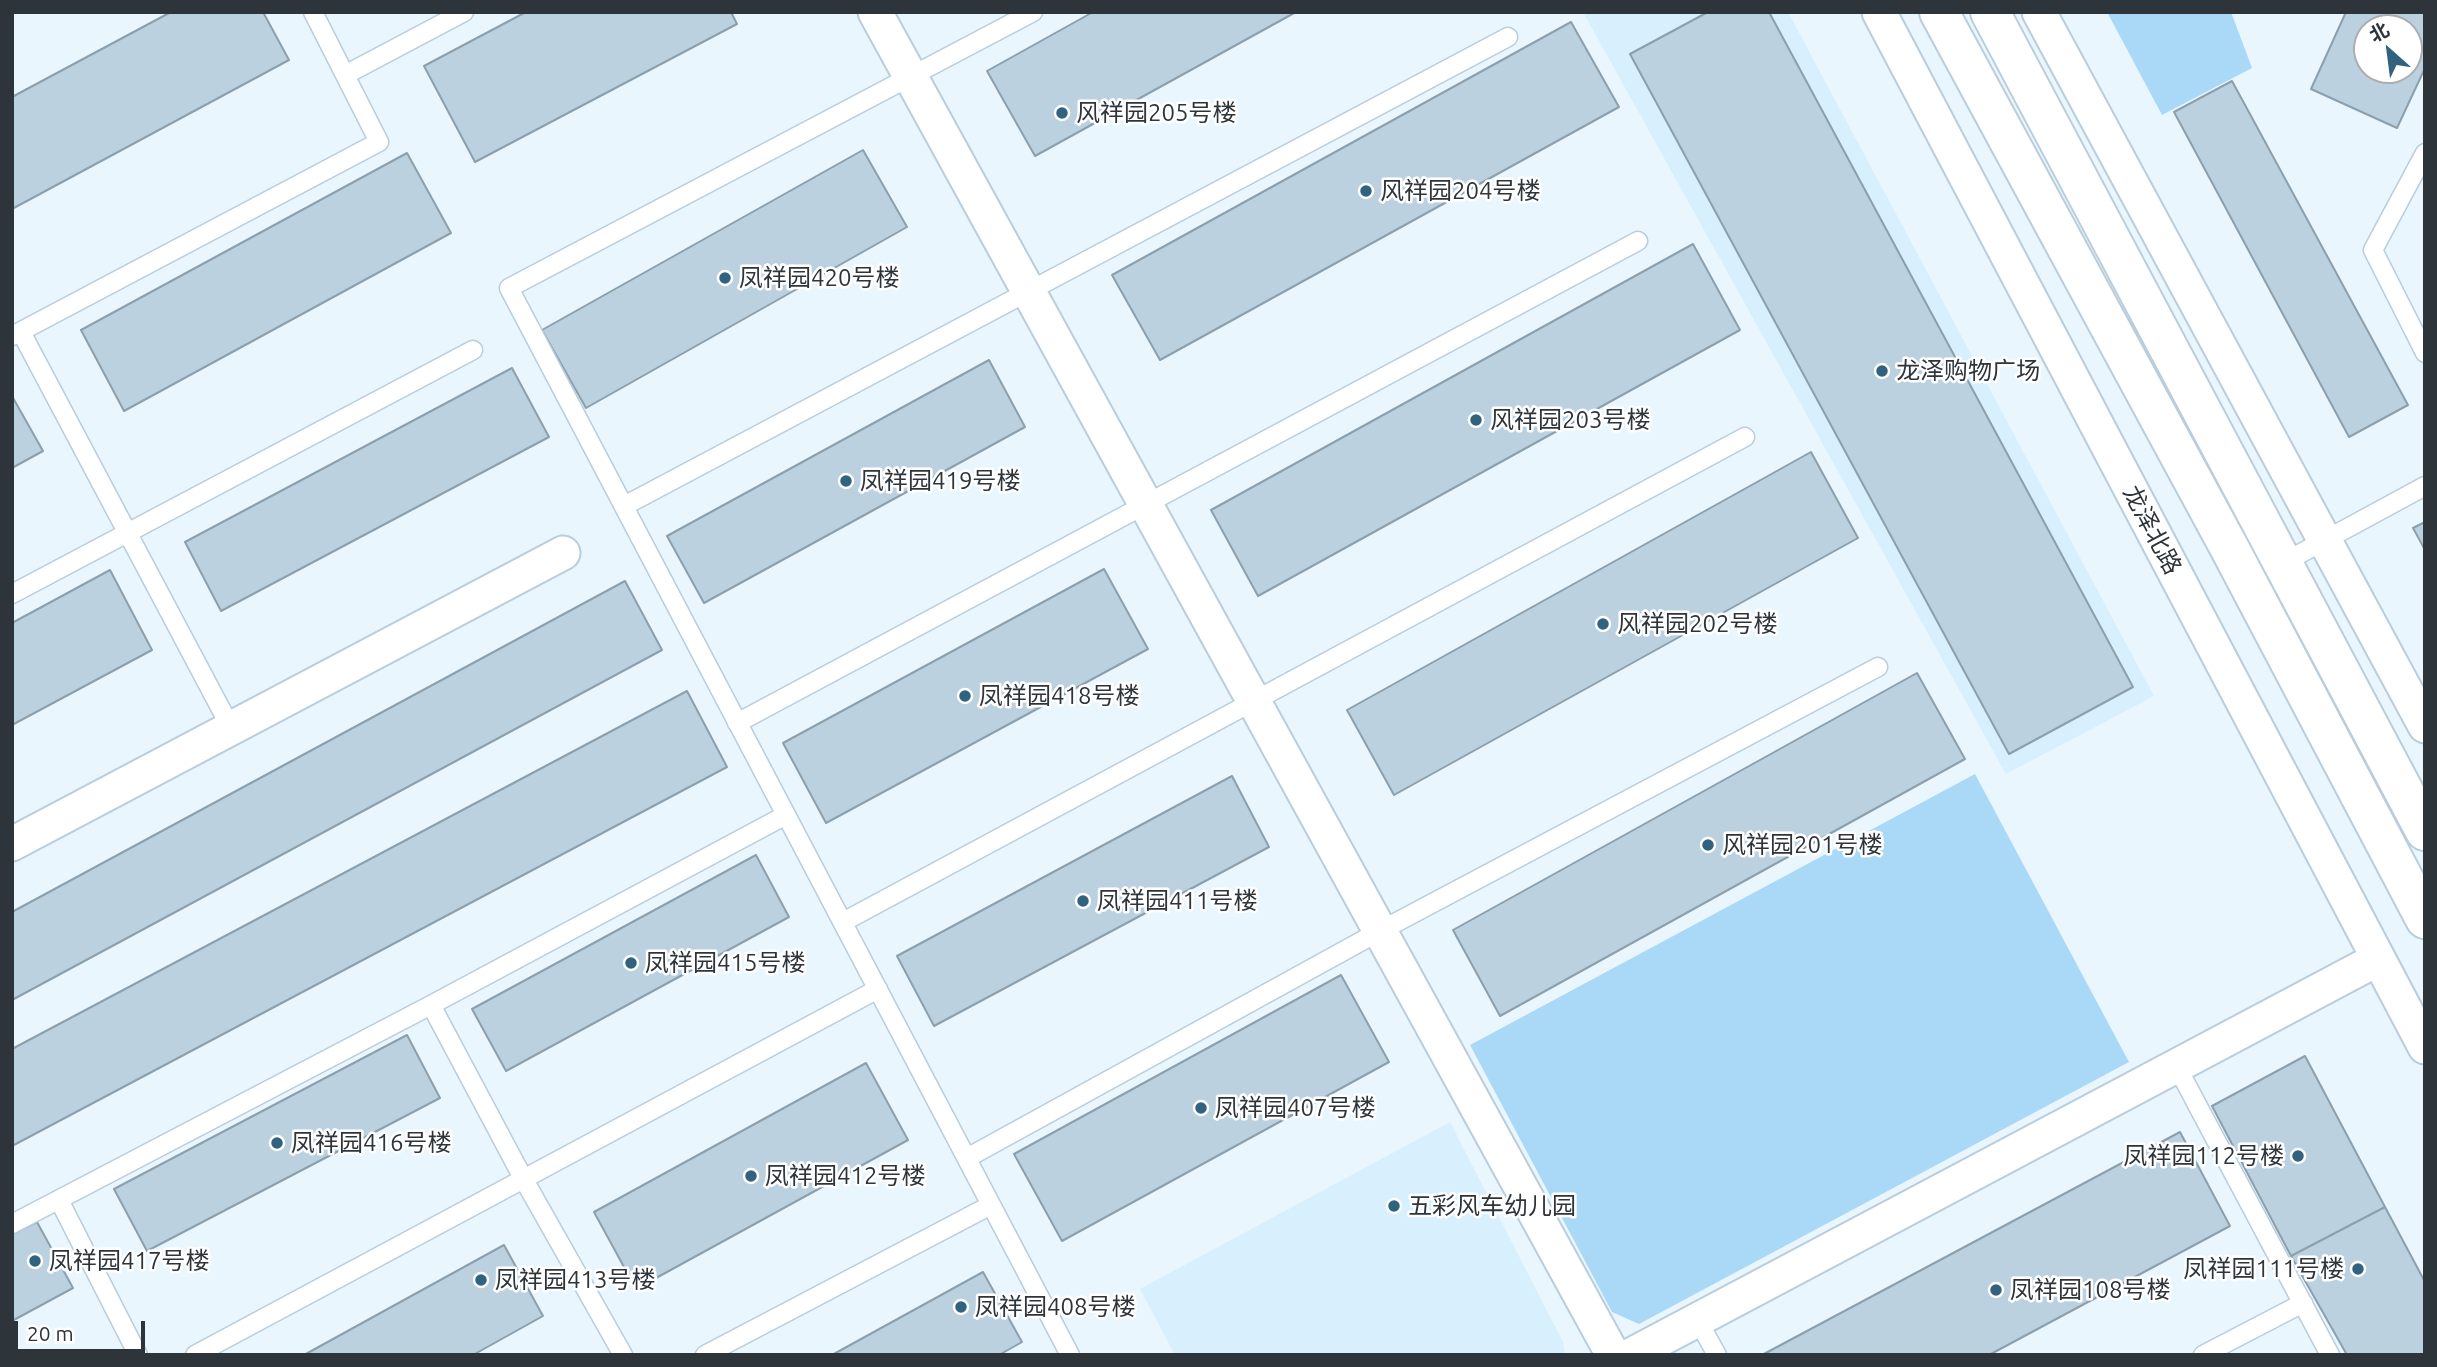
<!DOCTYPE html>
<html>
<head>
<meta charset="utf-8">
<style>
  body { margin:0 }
  #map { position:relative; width:2437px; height:1367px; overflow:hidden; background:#e9f6fe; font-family:Ubuntu,"Noto Sans SC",sans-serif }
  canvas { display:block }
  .frame { position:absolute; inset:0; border:14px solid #2d353b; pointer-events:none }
  .north { position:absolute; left:2353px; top:14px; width:70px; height:70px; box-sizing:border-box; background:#fff; border:2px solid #abaeb1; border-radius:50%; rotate:332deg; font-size:19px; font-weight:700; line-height:28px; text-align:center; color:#2d353b }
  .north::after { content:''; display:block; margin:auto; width:24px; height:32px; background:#316280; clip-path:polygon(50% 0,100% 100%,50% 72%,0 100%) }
  .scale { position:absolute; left:14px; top:1321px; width:131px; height:32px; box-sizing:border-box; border:4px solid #2d353b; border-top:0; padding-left:9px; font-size:21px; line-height:24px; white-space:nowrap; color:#2d353b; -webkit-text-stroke:5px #fff; paint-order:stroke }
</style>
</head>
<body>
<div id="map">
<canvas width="2437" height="1367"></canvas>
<div class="frame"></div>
<div class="north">北</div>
<div class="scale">20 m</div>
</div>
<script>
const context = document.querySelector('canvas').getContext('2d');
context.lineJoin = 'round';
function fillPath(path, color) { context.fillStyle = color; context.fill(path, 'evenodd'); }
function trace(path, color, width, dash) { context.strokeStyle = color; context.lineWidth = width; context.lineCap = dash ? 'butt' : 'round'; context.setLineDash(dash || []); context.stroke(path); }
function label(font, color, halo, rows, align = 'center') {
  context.font = font + ' Ubuntu,"Noto Sans SC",sans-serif'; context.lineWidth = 5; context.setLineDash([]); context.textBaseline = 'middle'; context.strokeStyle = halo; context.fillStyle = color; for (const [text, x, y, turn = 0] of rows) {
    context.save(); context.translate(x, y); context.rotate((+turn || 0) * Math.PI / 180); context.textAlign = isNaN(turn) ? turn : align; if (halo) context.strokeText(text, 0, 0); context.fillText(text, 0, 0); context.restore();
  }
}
fillPath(new Path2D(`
  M1583 12H1788L2154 696 2006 774Z
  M1450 1122 1563 1342 1565 1355H1175L1140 1289Z`), '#d8effe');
fillPath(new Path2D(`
  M2107 12H2231L2252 68 2162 115Z
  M1975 774 2129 1062 1639 1324 1612 1312 1470 1045Z`), '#aad9f8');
const building = new Path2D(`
  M171 12H263L289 60 12 209V97Z
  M526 12H731L737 24 475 162 424 66Z
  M1093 12H1296L1035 156 987 71Z
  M1708 12H1769L2133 687 2009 754 1630 54Z
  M2346 12H2425V68L2397 128 2311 89ZM2367 28H2409V70H2367Z
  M1571 22 1619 107 1160 360 1112 275Z
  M2232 81 2408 405 2349 437 2174 112Z
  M863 150 907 227 586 408 542 330Z
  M407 153 451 233 124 411 81 330Z
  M1693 244 1740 330 1258 596 1211 510Z
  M989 360 1025 427 704 603 667 536Z
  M512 368 549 437 221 611 185 542Z
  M12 396 43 451 12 468Z
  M1811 452 1858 538 1394 795 1347 710Z
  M2425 522V550L2413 528Z
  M1104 569 1148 649 826 823 783 743Z
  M110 570 152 650 12 725V623Z
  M625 581 662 650 12 1000V912Z
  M1917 673 1965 759 1500 1016 1453 930Z
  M687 691 727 767 12 1146V1049Z
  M1232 776 1269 847 934 1026 897 956Z
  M756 855 789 917 506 1071 472 1009Z
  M1341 975 1389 1062 1062 1241 1014 1154Z
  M407 1035 440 1098 147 1251 114 1189Z
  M2305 1056 2385 1207 2291 1256 2212 1106Z
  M866 1063 908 1140 636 1289 594 1212Z
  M2180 1132 2230 1226 1989 1355H1762Z
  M2385 1207 2425 1282V1355H2347L2291 1256Z
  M37 1222 73 1288 12 1321V1234Z
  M504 1245 543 1316 473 1355H304Z
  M983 1272 1022 1342 999 1355H832Z`);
fillPath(building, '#bcd1df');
trace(building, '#8b9fac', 2);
const lane = new Path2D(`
  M1033 12 509 288 1070 1355
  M345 75 464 12
  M2425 153 2373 250 2425 353
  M21 332 231 728
  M12 336 379 142 313 12
  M624 506 1508 37
  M2281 564 2425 486
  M12 594 473 350
  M737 723 1638 241
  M843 922 1745 437
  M431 1005 523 1178 623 1355
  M2176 1065 2330 1355
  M967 1158 1380 931 1878 667
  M59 1200 138 1355
  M12 1224 431 1005 786 815
  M1697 1319 1717 1355
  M195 1355 878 989
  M705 1355 991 1205
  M2203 1355 2303 1303`);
const street = new Path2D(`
  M875 12 1613 1355
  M1879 12 2425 1047
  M2039 12 2425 726
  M12 844 563 553
  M1631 1355 2378 959`);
const secondary = new Path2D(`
  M1939 12 2230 549 2425 919
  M1990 12 2425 831`);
trace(lane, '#b9cddb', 21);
trace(street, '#b9cddb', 37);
trace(secondary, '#b9cddb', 42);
trace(lane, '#fff', 18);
trace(street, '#fff', 33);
trace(secondary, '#fff', 38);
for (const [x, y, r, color] of [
  [1062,113,7,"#316280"],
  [1366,191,7,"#316280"],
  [725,278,7,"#316280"],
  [1882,371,7,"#316280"],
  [1476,420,7,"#316280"],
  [846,481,7,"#316280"],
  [1603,624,7,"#316280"],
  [965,696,7,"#316280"],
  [1708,845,7,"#316280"],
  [1083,901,7,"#316280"],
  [631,963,7,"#316280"],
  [1201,1108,7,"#316280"],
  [277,1143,7,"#316280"],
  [2298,1156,7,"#316280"],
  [751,1176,7,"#316280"],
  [1394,1206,7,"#316280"],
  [35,1261,7,"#316280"],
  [2358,1269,7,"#316280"],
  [481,1280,7,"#316280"],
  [1996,1290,7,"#316280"],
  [961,1307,7,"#316280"]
]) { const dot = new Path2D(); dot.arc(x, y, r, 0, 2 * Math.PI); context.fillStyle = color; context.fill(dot); trace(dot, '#fff', 2.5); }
label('24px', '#2d353b', '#fff', [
  ["风祥园205号楼",1076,113],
  ["风祥园204号楼",1380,191],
  ["凤祥园420号楼",739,278],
  ["龙泽购物广场",1896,371],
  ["风祥园203号楼",1490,420],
  ["凤祥园419号楼",860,481],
  ["风祥园202号楼",1617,624],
  ["凤祥园418号楼",979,696],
  ["风祥园201号楼",1722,845],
  ["凤祥园411号楼",1097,901],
  ["凤祥园415号楼",645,963],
  ["凤祥园407号楼",1215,1108],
  ["凤祥园416号楼",291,1143],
  ["凤祥园112号楼",2284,1156,"right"],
  ["凤祥园412号楼",765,1176],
  ["五彩风车幼儿园",1408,1206],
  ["凤祥园417号楼",49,1261],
  ["凤祥园111号楼",2344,1269,"right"],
  ["凤祥园413号楼",495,1280],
  ["凤祥园108号楼",2010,1290],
  ["凤祥园408号楼",975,1307]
], 'left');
label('24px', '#2d353b', '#fff', [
  ["龙泽北路",2152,530,62]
]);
</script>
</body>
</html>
